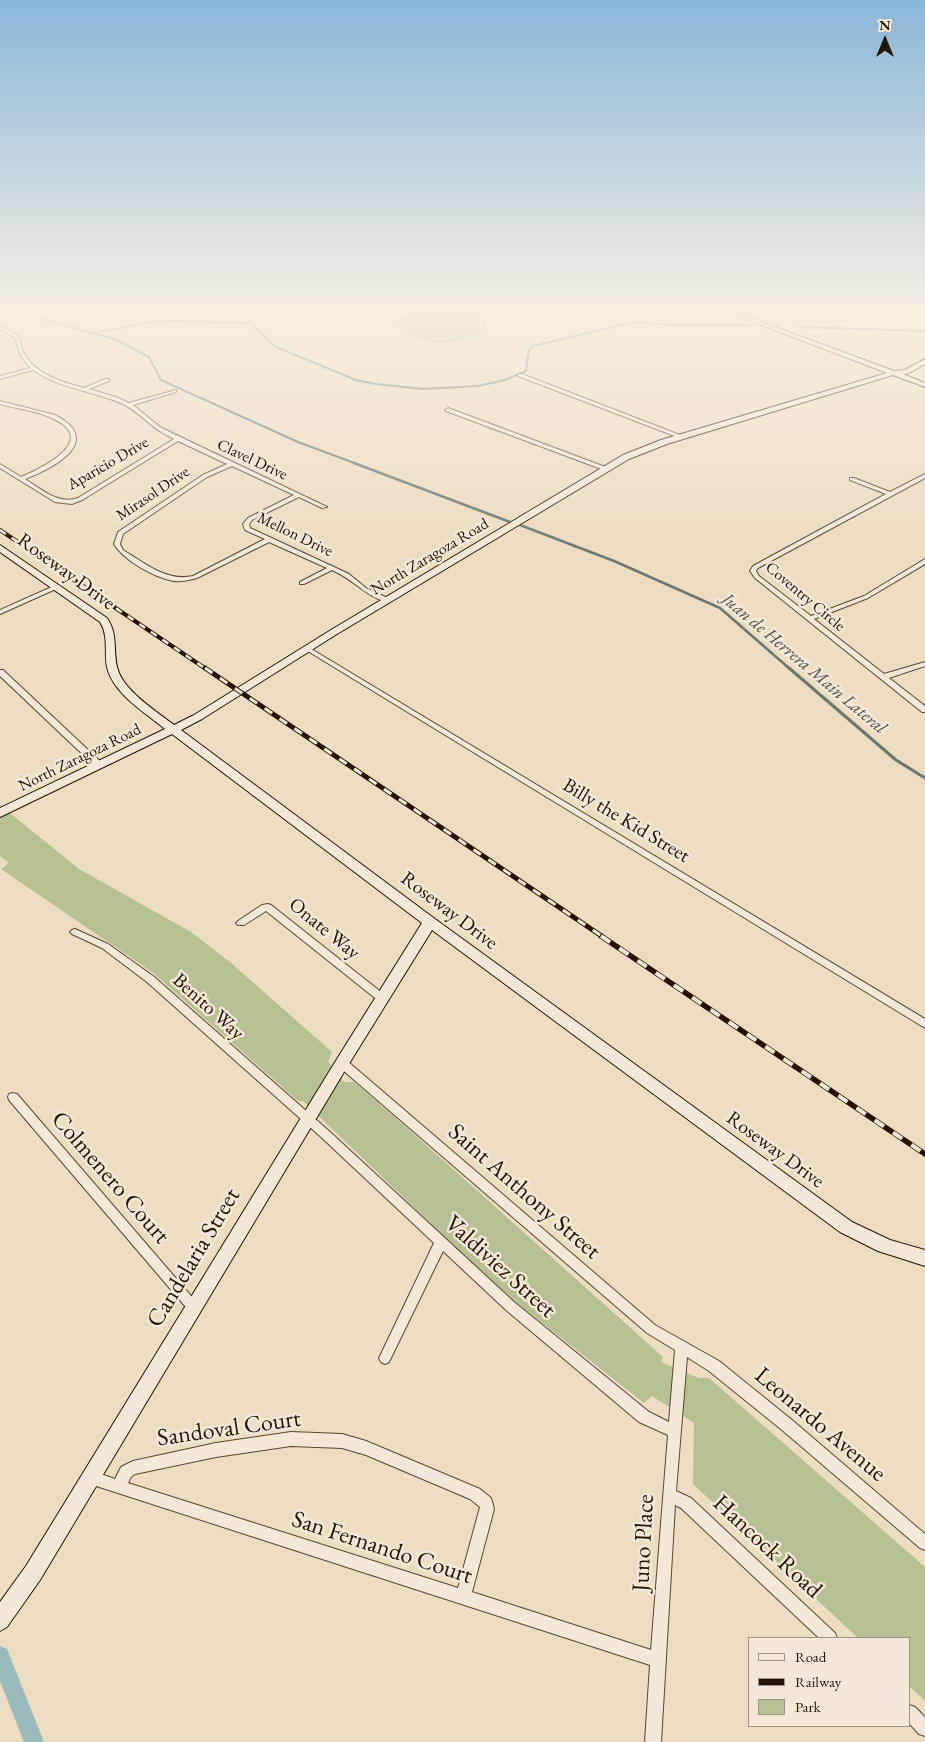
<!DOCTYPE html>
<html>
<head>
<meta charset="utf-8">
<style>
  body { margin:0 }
  #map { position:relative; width:925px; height:1742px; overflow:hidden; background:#ecdcc2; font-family:"EB Garamond",serif }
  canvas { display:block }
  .legend { position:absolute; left:748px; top:1637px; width:162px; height:90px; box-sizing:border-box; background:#f3e8d7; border:1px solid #a19381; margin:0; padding:6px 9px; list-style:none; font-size:15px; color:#251401 }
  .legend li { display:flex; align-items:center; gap:10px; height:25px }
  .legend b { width:25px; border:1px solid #a19381 }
  .north { position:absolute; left:860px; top:15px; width:50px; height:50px; -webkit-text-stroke:4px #f3e8d7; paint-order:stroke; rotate:0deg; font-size:14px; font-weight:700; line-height:20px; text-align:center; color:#251401 }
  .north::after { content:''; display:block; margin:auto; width:18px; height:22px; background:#251401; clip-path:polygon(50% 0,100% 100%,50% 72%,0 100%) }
</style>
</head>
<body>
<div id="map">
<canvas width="925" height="1742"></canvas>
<ul class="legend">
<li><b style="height:6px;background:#f3e8d7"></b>Road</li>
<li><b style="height:6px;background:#251401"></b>Railway</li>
<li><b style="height:14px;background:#b7c094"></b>Park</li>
</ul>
<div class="north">N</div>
</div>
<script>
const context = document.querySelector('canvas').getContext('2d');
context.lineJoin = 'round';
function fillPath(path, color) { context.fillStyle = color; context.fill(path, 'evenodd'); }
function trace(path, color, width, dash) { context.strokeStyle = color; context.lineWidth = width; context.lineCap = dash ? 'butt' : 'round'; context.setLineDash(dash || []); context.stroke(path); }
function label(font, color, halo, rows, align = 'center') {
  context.font = font + ' "EB Garamond",serif'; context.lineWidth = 5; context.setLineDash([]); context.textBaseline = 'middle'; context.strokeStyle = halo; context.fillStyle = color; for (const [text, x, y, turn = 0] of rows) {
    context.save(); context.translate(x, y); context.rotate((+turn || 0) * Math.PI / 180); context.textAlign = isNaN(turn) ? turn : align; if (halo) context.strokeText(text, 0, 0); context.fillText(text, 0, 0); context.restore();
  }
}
fillPath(new Path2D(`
  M442 307C456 307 486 306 488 325 477 338 445 347 429 342 415 338 402 328 390 322L391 319Z
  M0 805 79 869 191 932 231 963 332 1052 328 1061 344 1082H354L397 1119 663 1357 661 1362 699 1378H709L925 1567V1701L909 1686V1638H858L693 1484 694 1423 652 1396 644 1403 522 1307 473 1264 303 1101H298L152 972 1 869 9 863 0 856Z`), '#b7c094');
trace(new Path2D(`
  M0 307 117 340 149 357 161 380 298 442 357 464
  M798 327 925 331
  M100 332 156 321 250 323 276 347 356 380 376 384 423 389 478 386 505 380 526 371 529 349 533 346 625 324 637 322 670 325H755`), '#6b7870', 2);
trace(new Path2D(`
  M354 463 510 522
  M520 525 614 561 720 608 790 669`), '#6b7870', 2.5);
trace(new Path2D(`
  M789 668 896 760 925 778`), '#6b7870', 3);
fillPath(new Path2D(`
  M0 1646 7 1649 44 1742H24L0 1681Z`), '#9ababa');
const street = new Path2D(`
  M68 307 106 309 165 307 216 309 248 307C225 317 189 309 164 309 139 310 90 316 68 307Z
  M0 326 19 336C21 342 21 350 25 355 37 375 63 382 84 388L105 379H109V381L89 389 116 397 129 403 176 390V392L133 405 160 427 170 432 327 507 322 508 299 497 252 520 249 524 250 528 349 574 366 588 390 599V601C373 602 358 584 343 576 340 574 336 572 332 570L304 584H300V582L327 568 269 542 197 578C189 580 182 582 174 581 155 578 123 560 114 544L118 532 203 475 227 464 178 441 82 500 72 504 55 502 0 468V464L21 477C47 466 101 438 49 417 34 410 16 409 0 404V401L55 415C105 441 54 468 25 479 41 489 58 505 78 498L174 439C167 435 160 432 154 427 144 419 135 410 123 404 94 391 60 389 33 370L0 379V376L30 368 21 356 15 338 0 329ZM232 466 294 495 248 518 243 524 245 530 265 539 193 576C166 582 145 563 123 550L120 544 123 534 207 477Z
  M518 374H522L685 437 680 438 518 376Z
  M448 408 608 468 609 469 604 470 446 411 445 410Z
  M925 474V478L758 568 756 571 759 576 811 616 864 596 925 559V564L868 598 814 619 884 674 925 662V666L889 678 925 706V712H922L755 578 750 571 753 566 886 494 850 480V478H854L890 492Z
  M56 585 59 587 58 588 0 614V610Z
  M308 647 925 1019V1028L306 650V648Z
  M0 670H3L102 763 103 765 102 767H96L0 676Z
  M268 904 271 905 386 996 388 999 386 1002 383 1003 380 1002 266 911 244 925H238L236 923 238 921 262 905Z
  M75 929 108 944 153 976 329 1131 514 1302 649 1412 669 1422 675 1350 647 1333 338 1066 337 1063 338 1060 342 1059 346 1060 655 1325 719 1361 792 1420 925 1534V1550L920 1548 782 1430 709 1371 687 1357 676 1491 691 1498 835 1633 837 1638H819L681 1508 675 1505 661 1742H645L650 1665 87 1483 85 1478 87 1473 92 1471 115 1479 121 1467 133 1461 216 1443 291 1432 342 1434 366 1441 480 1489 491 1498 494 1509 472 1592 651 1650 668 1435 639 1422 506 1310 443 1251 389 1362 385 1364 381 1362 379 1358 381 1354 434 1243 321 1137 147 982 102 948 72 934 70 932 72 930ZM291 1446 342 1448 366 1455 470 1499 480 1507 458 1588 128 1483 131 1477 135 1474 216 1457Z
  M13 1093 17 1094 198 1304 200 1308 198 1312 194 1314 190 1312 9 1100 8 1097 9 1094Z
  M909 1705 915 1707 925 1717V1736L919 1734 909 1723Z`);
const secondary = new Path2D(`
  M714 307H721L894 371 905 370 925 359V364L909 373 903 374 925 383V387L893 375 667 444 629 459 337 634 202 719 181 730 435 919 852 1222 890 1240 925 1250V1266L878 1251 840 1232 432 930 347 1067 40 1580 7 1627 0 1631V1602L26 1566 337 1059 422 923 172 734 0 817V808L165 729C146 713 113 694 107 667 104 652 109 636 100 622L0 552V545L107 618C118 634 113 649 117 667 122 690 156 711 174 725L194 715 331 630 623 455 661 440 887 373Z`);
trace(street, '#574631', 2);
trace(secondary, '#251401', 2);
fillPath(street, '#f3e8d7');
fillPath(secondary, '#f3e8d7');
const railFar2 = new Path2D(`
  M0 530 206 669`);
const railFar1 = new Path2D(`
  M205 668 603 937`);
const rail = new Path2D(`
  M601 936 925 1154`);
trace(railFar2, '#251401', 4);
trace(railFar1, '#251401', 5);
trace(rail, '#251401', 5.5);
trace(railFar2, '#f3e8d7', 2.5, [7]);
trace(railFar1, '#f3e8d7', 3, [9]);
trace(rail, '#f3e8d7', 4, [11]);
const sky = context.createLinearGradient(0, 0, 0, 550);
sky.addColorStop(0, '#89b6d6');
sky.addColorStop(0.56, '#f6efe4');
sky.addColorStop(1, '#f6efe400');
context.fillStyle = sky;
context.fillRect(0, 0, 925, 550);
label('16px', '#251401', '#f3e8d7', [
  ["Clavel Drive",252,460,25],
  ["Aparicio Drive",108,464,-30],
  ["Mirasol Drive",153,494,-34],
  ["Mellon Drive",295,535,26],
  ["North Zaragoza Road",430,557,-31],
  ["Coventry Circle",805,597,40],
  ["North Zaragoza Road",80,758,-26]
]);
label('italic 18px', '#4e4e42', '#f3e8d7', [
  ["Juan de Herrera Main Lateral",804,664,40]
]);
label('20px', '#251401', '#f3e8d7', [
  ["Roseway Drive",66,572,36],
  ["Billy the Kid Street",626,821,31],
  ["Roseway Drive",449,911,37],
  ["Onate Way",324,929,39],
  ["Benito Way",208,1007,42],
  ["Roseway Drive",775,1150,36]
]);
label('24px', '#251401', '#f3e8d7', [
  ["Colmenero Court",110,1178,49],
  ["Saint Anthony Street",524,1192,41],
  ["Candelaria Street",194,1258,-59],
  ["Valdiviez Street",500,1267,42],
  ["Leonardo Avenue",820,1425,40],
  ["Sandoval Court",229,1429,-8],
  ["Juno Place",644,1543,-87],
  ["Hancock Road",767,1547,43],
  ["San Fernando Court",382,1548,18]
]);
</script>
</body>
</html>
